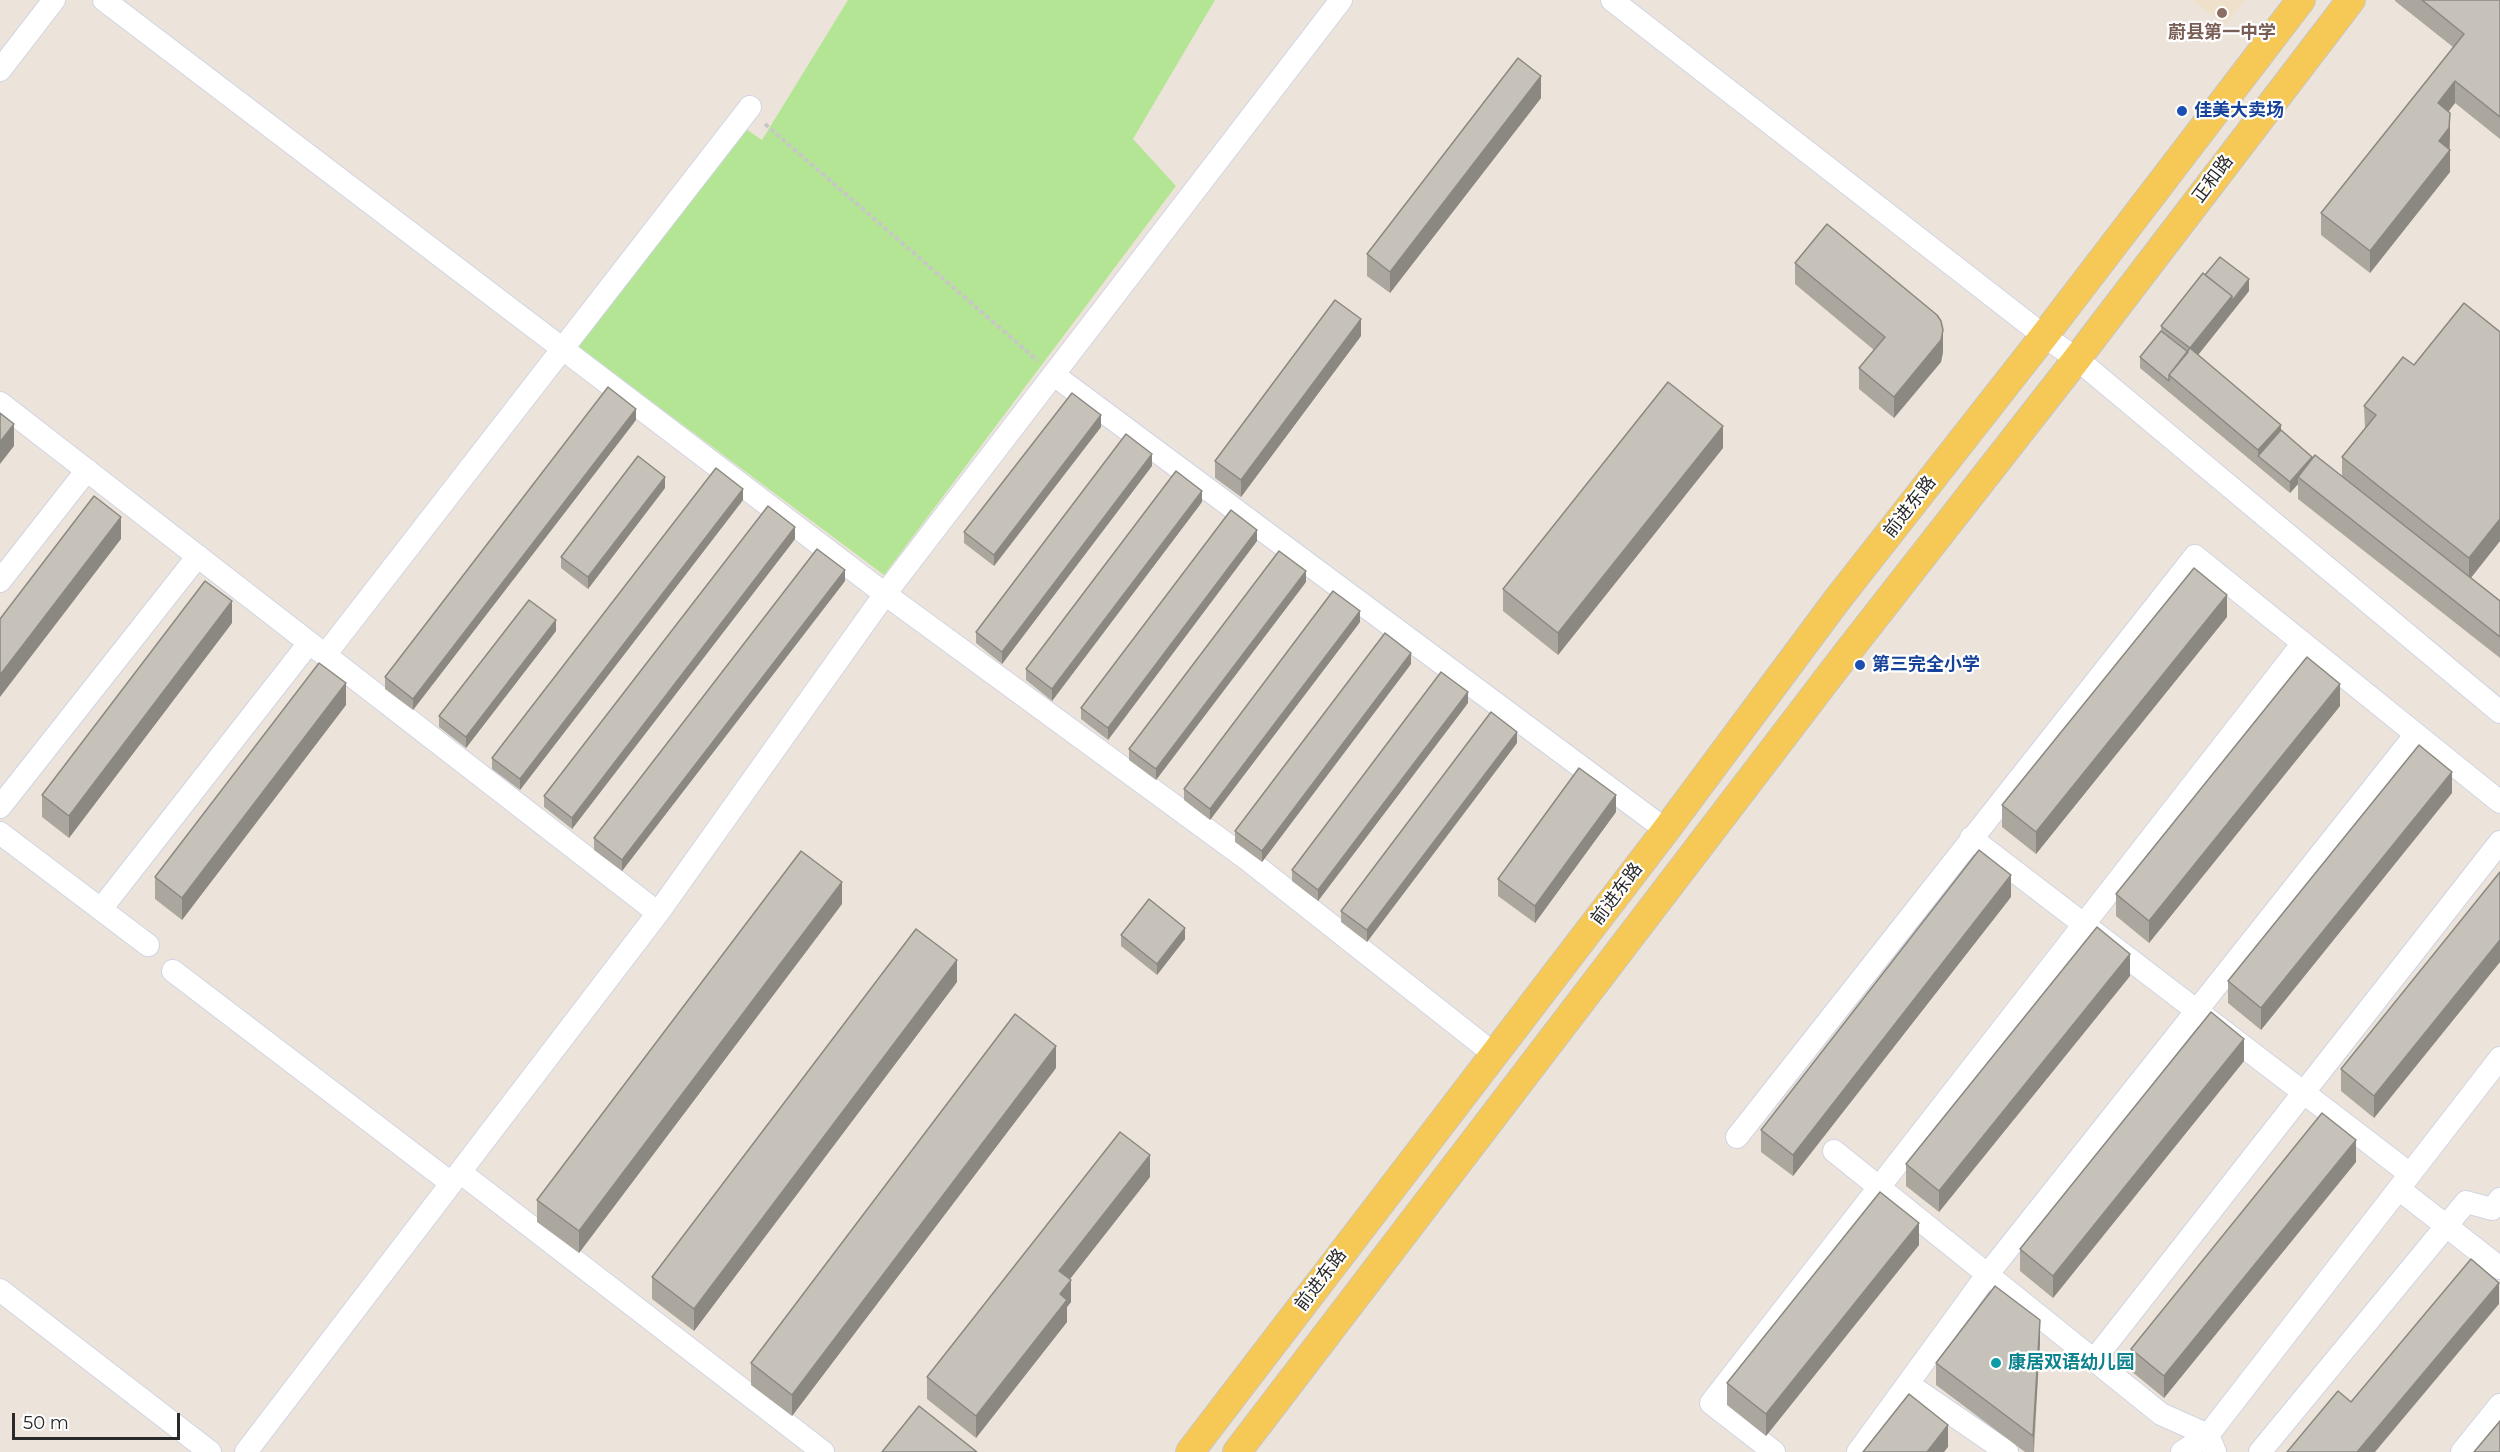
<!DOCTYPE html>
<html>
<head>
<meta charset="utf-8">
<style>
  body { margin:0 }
  #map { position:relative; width:2500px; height:1452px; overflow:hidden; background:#ece4da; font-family:Montserrat,sans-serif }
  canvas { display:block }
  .scale { position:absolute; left:12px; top:1413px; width:168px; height:27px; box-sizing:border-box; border:3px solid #292929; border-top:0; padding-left:8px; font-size:18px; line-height:21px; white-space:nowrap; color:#292929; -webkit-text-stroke:4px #fff; paint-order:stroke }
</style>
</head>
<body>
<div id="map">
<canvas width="2500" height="1452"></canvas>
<div class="scale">50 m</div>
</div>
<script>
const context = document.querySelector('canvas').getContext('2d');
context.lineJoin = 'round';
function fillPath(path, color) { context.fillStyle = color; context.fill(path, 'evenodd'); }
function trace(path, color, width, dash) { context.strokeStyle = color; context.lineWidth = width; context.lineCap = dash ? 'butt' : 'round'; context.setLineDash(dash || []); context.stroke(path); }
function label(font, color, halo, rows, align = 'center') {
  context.font = font + ' Montserrat,"Noto Sans SC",sans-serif'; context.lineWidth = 4.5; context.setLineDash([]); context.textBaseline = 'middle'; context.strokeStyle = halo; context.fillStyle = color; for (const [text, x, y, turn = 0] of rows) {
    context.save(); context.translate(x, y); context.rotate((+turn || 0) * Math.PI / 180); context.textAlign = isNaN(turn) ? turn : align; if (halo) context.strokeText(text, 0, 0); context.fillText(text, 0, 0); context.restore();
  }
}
fillPath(new Path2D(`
  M2193 0H2245L2225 25Z`), '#efe1c9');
fillPath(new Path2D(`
  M848 0H1215L1133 139 1176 186 884 575 576 345 743 127 762 140Z`), '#b4e594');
const minor = new Path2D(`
  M104 0 885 594 1247 859 1494 1054
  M1612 0 2044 336 2077 359 2500 712
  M0 70 54 0
  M1054 375 1666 830
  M0 403 658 913
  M0 581 87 470
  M325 655 750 107
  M0 807 198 556
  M0 833 148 945
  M1971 838 2410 1174
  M101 909 309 643
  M173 971 451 1183
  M1737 1137 2195 556 2500 802
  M1834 1151 2161 1414 2208 1435
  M460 1172 823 1452
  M2399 1189 2500 1268
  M0 1290 210 1452
  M2094 1360 2500 842
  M1908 1384 2007 1452
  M246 1452 658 913 885 594 1341 0
  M1774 1452 1711 1403 2303 643
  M1858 1452 1987 1275 2416 734
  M2182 1452 2208 1435
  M2215 1452 2208 1435 2500 1058
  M2260 1452 2466 1202 2492 1209 2500 1199
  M2462 1452 2500 1405`);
const major = new Path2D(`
  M1190 1452 1666 830 1837 600 2044 336 2301 0
  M1237 1452 1847 653 2076 360 2351 0`);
trace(minor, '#d0d4e3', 24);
trace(major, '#c7c7c7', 30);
trace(new Path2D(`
  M765 124 1038 361`), '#c7c7c7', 4, [4.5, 3]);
trace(minor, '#fff', 22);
trace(major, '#f6c956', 28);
fillPath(new Path2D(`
  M2395 0H2500V139L2455 103 2448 112 2450 135V172L2370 273 2321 235V213L2453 47 2395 1Z
  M1541 98 1390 293 1367 276V254Z
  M1795 263 1943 352 1941 362 1894 418 1859 389V368L1874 350 1795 284Z
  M2249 291 2198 355 2312 459 2342 476V457L2365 428 2364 406 2414 365 2500 332V541L2471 578 2500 601V658L2298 499V484L2290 493 2140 368V357L2161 331V326Z
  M1361 336 1241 497 1215 478V461Z
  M636 420 413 710 385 689V677Z
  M1101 427 994 566 964 543V532Z
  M1723 448 1558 655 1503 611V589Z
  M1152 466 1002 664 976 643V632Z
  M665 488 588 589 561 568V557Z
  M743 500 520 790 492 769V758Z
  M1202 502 1052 701 1026 680V669Z
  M795 539 572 829 544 807V796Z
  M1257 541 1108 740 1081 719V708Z
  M845 581 622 871 594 850V838Z
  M1306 582 1156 780 1129 760V749Z
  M2227 617 2036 854 2002 827V805Z
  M1360 622 1210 820 1184 800V789Z
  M232 623 69 838 42 817V795Z
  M556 631 466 748 439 727V716Z
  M1411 664 1262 862 1235 842V831Z
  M1468 703 1318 901 1292 881V870Z
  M346 705 182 920 155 899V877Z
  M2340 706 2149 943 2116 916V894Z
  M1517 743 1367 942 1341 922V911Z
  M2452 793 2261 1030 2228 1003V981Z
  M1616 812 1535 923 1498 896V879Z
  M2500 872V962L2374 1118 2341 1091V1069Z
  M2011 897 1793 1176 1761 1152V1130Z
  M842 904 579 1253 537 1222V1200Z
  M1121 935 1185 939 1157 975 1121 946Z
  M2130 976 1939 1212 1906 1186V1164Z
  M957 982 694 1331 652 1299V1277Z
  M2244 1061 2053 1298 2020 1271V1249Z
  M1056 1068 792 1416 751 1385V1363Z
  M2356 1162 2164 1398 2131 1371V1349Z
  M1150 1177 1070 1279 1071 1302 1067 1307V1322L976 1438 927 1399V1377Z
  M1919 1245 1766 1436 1727 1405V1383Z
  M2040 1342 2034 1452H2025L1936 1385V1363Z`), '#aba79f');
fillPath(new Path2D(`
  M1541 76V98L1390 293V272Z
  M2455 81V103L2438 125V103Z
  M2450 113V135L2449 150 2439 141Z
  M2450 150V172L2370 273V251Z
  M2249 279V291L2190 365V348L2232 296Z
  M1361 319V336L1241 497V480Z
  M1943 330V352L1941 362 1894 418V397Z
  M636 409V420L413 710V699Z
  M1101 415V427L994 566V555Z
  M14 424V446L0 464V442Z
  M2281 425V441L2258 456V450Z
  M1723 426V448L1558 655V633Z
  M1152 454V466L1002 664V652Z
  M2312 457V468L2298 477V484L2290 493V482Z
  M665 477V488L588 589V577Z
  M743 489V500L520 790V779Z
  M1202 491V502L1052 701V689Z
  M121 517V539L0 697V675Z
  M2500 519V541L2469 580V558Z
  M795 527V539L572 829V818Z
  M1257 530V541L1108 740V728Z
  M845 570V581L622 871V860Z
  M1306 571V582L1156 780V769Z
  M2227 595V617L2036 854V832Z
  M232 601V623L69 838V816Z
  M1360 611V622L1210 820V809Z
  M556 620V631L466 748V737Z
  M1411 653V664L1262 862V851Z
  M346 683V705L182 920V898Z
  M2340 684V706L2149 943V921Z
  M1468 692V703L1318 901V890Z
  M1517 732V743L1367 942V930Z
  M2452 772V793L2261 1030V1008Z
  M1616 795V812L1535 923V906Z
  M2011 875V897L1793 1176V1155Z
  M842 882V904L579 1253V1231Z
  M1185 928V939L1157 975V964Z
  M2500 940V962L2374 1118V1096Z
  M2130 954V976L1939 1212V1191Z
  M957 960V982L694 1331V1309Z
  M2244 1039V1061L2053 1298V1276Z
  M1056 1046V1068L792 1416V1395Z
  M2356 1140V1162L2164 1398V1376Z
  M1150 1155V1177L1059 1293V1271Z
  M1919 1223V1245L1766 1436V1414Z
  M1071 1280V1302L1067 1307V1322L976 1438V1416L1060 1294Z
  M2499 1283V1304L2375 1452H2357Z
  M2040 1320V1342L2033 1452V1436Z
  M1948 1425V1447L1944 1452H1927Z`), '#8b8882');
const building = new Path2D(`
  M2422 0H2500V117L2455 81 2438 103 2450 113 2449 128 2439 141 2450 150 2370 251 2321 213 2464 34Z
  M1518 58 1541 76 1390 272 1367 254Z
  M1827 224 1937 315 1941 321 1943 330 1941 340 1894 397 1859 368 1885 337 1795 263Z
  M2220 257 2249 279 2232 301V296L2205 275Z
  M2203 273 2232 296 2190 348 2281 425 2258 450 2169 375 2190 348 2161 326Z
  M1335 300 1361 319 1241 480 1215 461Z
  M2464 303 2500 332V519L2469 558 2342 457 2376 415 2364 406 2403 357 2414 365Z
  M2161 331 2188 352 2169 375V381L2140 357Z
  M1668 382 1723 426 1558 633 1503 589Z
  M608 387 636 409 413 699 385 677Z
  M1072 393 1101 415 994 555 964 532Z
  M0 413 14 424 0 442Z
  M2281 430 2312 457 2290 482 2258 456Z
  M1126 434 1152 454 1002 652 976 632Z
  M2315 455 2500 601V637L2298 477Z
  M638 456 665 477 588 577 561 557Z
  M716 468 743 489 520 779 492 758Z
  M1176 471 1202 491 1052 689 1026 669Z
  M94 496 121 517 0 675V619Z
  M768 506 795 527 572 818 544 796Z
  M1231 510 1257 530 1108 728 1081 708Z
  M817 549 845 570 622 860 594 838Z
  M1279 551 1306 571 1156 769 1129 749Z
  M2194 568 2227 595 2036 832 2002 805Z
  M205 581 232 601 69 816 42 795Z
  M1333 591 1360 611 1210 809 1184 789Z
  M529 600 556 620 466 737 439 716Z
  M1385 633 1411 653 1262 851 1235 831Z
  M2307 657 2340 684 2149 921 2116 894Z
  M319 663 346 683 182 898 155 877Z
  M1441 672 1468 692 1318 890 1292 870Z
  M1491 712 1517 732 1367 930 1341 911Z
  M2419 745 2452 772 2261 1008 2228 981Z
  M1579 768 1616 795 1535 906 1498 879Z
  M1979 850 2011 875 1793 1155 1761 1130Z
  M801 851 842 882 579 1231 537 1200Z
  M2500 872V940L2374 1096 2341 1069Z
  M1149 899 1185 928 1157 964 1121 935Z
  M2097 927 2130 954 1939 1191 1906 1164Z
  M916 929 957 960 694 1309 652 1277Z
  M2211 1012 2244 1039 2053 1276 2020 1249Z
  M1015 1014 1056 1046 792 1395 751 1363Z
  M2322 1113 2356 1140 2164 1376 2131 1349Z
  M1120 1132 1150 1155 1059 1271 1071 1280 1060 1294 1067 1300 976 1416 927 1377Z
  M1880 1192 1919 1223 1766 1414 1727 1383Z
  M2471 1259 2499 1283 2357 1452H2287L2338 1391 2351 1402Z
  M1995 1286 2040 1320 2033 1436 1936 1363Z
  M1909 1394 1948 1425 1927 1452H1863Z
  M919 1406 977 1452H882Z
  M2500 1421V1452H2474Z`);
fillPath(building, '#c7c2b9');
trace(building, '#8b8882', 1.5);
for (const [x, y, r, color] of [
  [2222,13,6,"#8d6e63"],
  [2182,111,6,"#1a4fb4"],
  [1860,665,6,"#1a4fb4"],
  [1996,1363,6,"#0f9aa8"]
]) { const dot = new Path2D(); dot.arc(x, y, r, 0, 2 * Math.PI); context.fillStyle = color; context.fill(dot); trace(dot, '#fff', 2); }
label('bold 18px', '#785e54', '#fff', [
  ["蔚县第一中学",2222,33]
]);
label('bold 18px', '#164399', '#fff', [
  ["佳美大卖场",2194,111],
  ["第三完全小学",1872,665]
], 'left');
label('18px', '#292929', '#fff', [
  ["正和路",2213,179,-53],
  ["前进东路",1910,507,-52],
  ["前进东路",1617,894,-53],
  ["前进东路",1321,1280,-53]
]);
label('bold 18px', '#0d838f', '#fff', [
  ["康居双语幼儿园",2008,1363]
], 'left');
</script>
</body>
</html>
